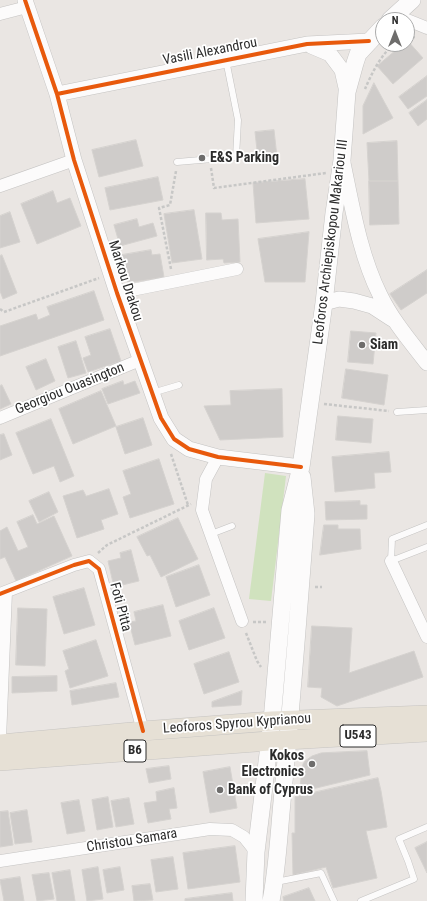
<!DOCTYPE html>
<html>
<head>
<meta charset="utf-8">
<style>
  body { margin:0 }
  #map { position:relative; width:427px; height:901px; overflow:hidden; background:#eae6e3; font-family:"Roboto Condensed",sans-serif }
  canvas { display:block }
  .north { position:absolute; left:375px; top:12px; width:40px; height:40px; box-sizing:border-box; background:#fff; border:1px solid #ababab; border-radius:50%; rotate:0deg; font-size:11px; font-weight:700; line-height:16px; text-align:center; color:#2c2c2c }
  .north::after { content:''; display:block; margin:auto; width:14px; height:18px; background:#6e6d6c; clip-path:polygon(50% 0,100% 100%,50% 72%,0 100%) }
</style>
</head>
<body>
<div id="map">
<canvas width="427" height="901"></canvas>
<div class="north">N</div>
</div>
<script>
const context = document.querySelector('canvas').getContext('2d');
context.lineJoin = 'round';
function fillPath(path, color) { context.fillStyle = color; context.fill(path, 'evenodd'); }
function trace(path, color, width, dash) { context.strokeStyle = color; context.lineWidth = width; context.lineCap = dash ? 'butt' : 'round'; context.setLineDash(dash || []); context.stroke(path); }
function label(font, color, halo, rows, align = 'center') {
  context.font = font + ' "Roboto Condensed",sans-serif'; context.lineWidth = 3.5; context.setLineDash([]); context.textBaseline = 'middle'; context.strokeStyle = halo; context.fillStyle = color; for (const [text, x, y, turn = 0] of rows) {
    context.save(); context.translate(x, y); context.rotate((+turn || 0) * Math.PI / 180); context.textAlign = isNaN(turn) ? turn : align; if (halo) context.strokeText(text, 0, 0); context.fillText(text, 0, 0); context.restore();
  }
}
fillPath(new Path2D(`
  M265 473 286 476 271 601 249 599Z`), '#d0e2be');
const building = new Path2D(`
  M407 40 423 58 393 84 377 66 403 44H407Z
  M427 76V96L408 109 399 97Z
  M374 83 393 118 363 134V106Z
  M427 100V119L418 126 409 113Z
  M274 130 277 157 258 159 255 132Z
  M136 140 143 166 99 177 92 150Z
  M397 141 398 181H369L367 143Z
  M158 177 163 200 110 210 105 188Z
  M305 179 309 219 256 223 253 183Z
  M369 181H398L399 224 370 225Z
  M53 191 57 203 70 198 81 226 37 244 21 204Z
  M194 210 202 259 172 263 164 214Z
  M10 212 20 242 0 248V216Z
  M206 213H221L222 220 238 219 240 262 224 263 223 259 207 260Z
  M137 219 139 227 153 223 157 236 120 246 114 225Z
  M309 232 305 282H265L258 239Z
  M151 250 152 255 160 254 164 277 128 283 122 255Z
  M2 255 17 293 3 299 0 291V256Z
  M427 270V293L401 310 390 294Z
  M94 291 104 320 0 356V326L36 314 38 320 50 315 47 307Z
  M110 329 121 361 88 372 83 358 91 355 85 337Z
  M351 331 376 333 373 364 348 362Z
  M76 341 86 373 68 378 58 347Z
  M46 359 55 381 36 390 26 367Z
  M346 369 388 375 384 405 342 398Z
  M123 381 124 385 135 381 140 393 108 404 102 389Z
  M2 385 11 404 0 409V386Z
  M282 389 283 437 220 440 204 406 231 405 230 391Z
  M101 391 116 426 73 444 59 409Z
  M338 416 373 419 371 443 336 440Z
  M143 418 152 445 125 454 116 427Z
  M51 419 74 476 60 482 54 466 33 474 16 433Z
  M4 434 12 455 0 460V435Z
  M389 452 391 472 374 473 375 488 335 492 332 457Z
  M159 459 174 504 130 518 123 497 131 494 123 471Z
  M109 489 118 514 101 520 104 529 77 538 63 496 83 490 86 496Z
  M49 492 58 512 39 522 29 501Z
  M360 501V505H367V519L326 520 325 502Z
  M33 515 37 524 54 516 72 556 16 581 5 557 0 559V531L7 527 18 551 28 547 17 522Z
  M178 518 198 559 161 577 150 555 147 556 137 537Z
  M324 525H338V529H360L361 549 320 555Z
  M131 550 139 581 114 587 108 561 121 558 120 553Z
  M199 565 210 595 176 607 166 577Z
  M84 588 95 625 64 634 53 597Z
  M163 605 171 636 135 645 129 622 136 621 134 612Z
  M18 608 47 609 45 666 16 665Z
  M214 608 225 638 189 650 179 621Z
  M312 626 352 628 349 673 414 651 423 677 337 706 321 697 322 688 308 687Z
  M96 640 108 676 70 688 65 671 69 669 63 651Z
  M229 652 239 682 204 694 194 664Z
  M57 676V691L12 693V677Z
  M116 683 119 697 72 705 70 691Z
  M242 691 241 705 212 707V702Z
  M367 751 370 775 304 791 300 786 303 764 305 761 312 756 321 753Z
  M169 766 171 779 149 783 146 769Z
  M230 767 237 808 210 813 203 772Z
  M378 778 381 791 387 827 366 831 377 878 333 888 326 867 293 875 292 833H295V797Z
  M174 788 177 808 169 809 171 819 148 823 144 803 157 801 156 792Z
  M108 797 113 827 97 830 92 800Z
  M129 798 134 824 116 827 111 801Z
  M79 800 85 831 67 834 61 803Z
  M27 810 32 842 15 844 10 813Z
  M8 811 13 845 0 847V812Z
  M427 842V873L415 848Z
  M235 846 240 882 188 889 183 853Z
  M173 857 178 889 156 892 151 860Z
  M98 867 103 899 87 901 82 870Z
  M120 867 124 890 107 893 103 870Z
  M70 870 75 901H57L52 873Z
  M49 873 54 899 37 901 32 875Z
  M20 877 24 901H4L0 880Z
  M150 884 153 900 134 901 132 886Z
  M309 888 315 901H284L283 897Z
  M232 893 233 901H185V899Z`);
fillPath(building, '#cfccca');
trace(building, '#d5d2cf', 1);
const service = new Path2D(`
  M177 162 236 157 238 120 226 60
  M152 393 179 385
  M397 412 427 410
  M427 525 392 539 391 561 427 547
  M211 534 232 526
  M276 882 321 873 334 901
  M361 901 414 879 408 861 399 839 427 827`);
const minor = new Path2D(`
  M0 14 27 7
  M395 15 427 28
  M0 186 74 160
  M117 293 237 269
  M0 418 140 360
  M218 457 206 479 202 510 242 621
  M391 561 427 637
  M0 594 74 565 89 561 99 569 143 731
  M0 739 6 592
  M0 861 210 829 232 830 244 837 256 852`);
const tertiary = new Path2D(`
  M25 0 57 94 74 160 117 293 161 418 174 439 189 449 218 457 301 467
  M311 46 330 54 342 70 347 92
  M57 94 307 44 369 41
  M343 163C352 206 360 255 380 295 392 320 410 341 427 363
  M324 303 339 299 354 301 372 306 392 319`);
const secondary = new Path2D(`
  M390 20 412 0
  M254 901 256 852 272 721 290 510 301 467 324 303 334 213 342 160 347 92 355 63 358 54 383 27
  M271 901C278 865 279 829 283 792 292 700 299 607 306 514L302 477`);
const primary = new Path2D(`
  M0 744 143 731 272 721 427 715
  M0 761 269 741 427 732`);
trace(service, '#c4c3c2', 7);
trace(minor, '#c4c3c2', 13);
trace(tertiary, '#c4c3c2', 16);
trace(secondary, '#c4c3c2', 18);
trace(primary, '#c6c4c2', 20);
trace(new Path2D(`
  M407 38 415 37
  M365 89C371 75 382 52 395 44
  M211 168 214 188 326 173
  M171 269 159 208 170 205 176 171
  M0 309 4 312 99 278
  M324 404 389 411
  M171 454 188 505
  M98 553 107 545 191 504
  M315 587H322
  M253 622H266
  M246 633 257 661 261 667`), '#c7c7c6', 2.5, [3, 2]);
trace(service, '#fcfbfb', 6);
trace(minor, '#fcfbfb', 12);
trace(tertiary, '#fcfbfb', 15);
trace(secondary, '#fcfbfb', 17);
trace(primary, '#e6e0d5', 19);
trace(new Path2D(`
  M25 0 57 94 74 160 117 293 161 418 174 439 189 449 218 457 301 467
  M57 94 307 44 369 41
  M0 594 74 565 89 561 99 569 143 731`), '#e8590c', 4);
for (const [x, y, r, color] of [
  [202,158,4,"#6e6d6c"],
  [362,345,4,"#6e6d6c"],
  [312,764,4,"#6e6d6c"],
  [220,790,4,"#6e6d6c"]
]) { const dot = new Path2D(); dot.arc(x, y, r, 0, 2 * Math.PI); context.fillStyle = color; context.fill(dot); trace(dot, '#fff', 1.5); }
for (const [x, y, w] of [
  [358,736,36],
  [135,751,22]
]) { const box = new Path2D(); box.roundRect(x - w / 2, y - 11, w, 22, 3); context.fillStyle = '#fff'; context.fill(box); trace(box, '#2c2c2c', 1); }
label('bold 13px', '#2c2c2c', null, [
  ["U543",358,736],
  ["B6",135,751]
]);
label('14px', '#2c2c2c', '#fff', [
  ["Vasili Alexandrou",210,52,-11],
  ["Leoforos Archiepiskopou Makariou III",331,242,-83],
  ["Markou Drakou",125,281,72],
  ["Georgiou Ouasington",70,389,-22],
  ["Foti Pitta",120,607,75],
  ["Leoforos Spyrou Kyprianou",237,724,-4],
  ["Christou Samara",132,841,-9]
]);
label('bold 14px', '#2c2c2c', '#fff', [
  ["E&S Parking",210,158],
  ["Siam",370,345],
  ["Kokos",304,756,"right"],
  ["Electronics",304,772,"right"],
  ["Bank of Cyprus",228,790]
], 'left');
</script>
</body>
</html>
